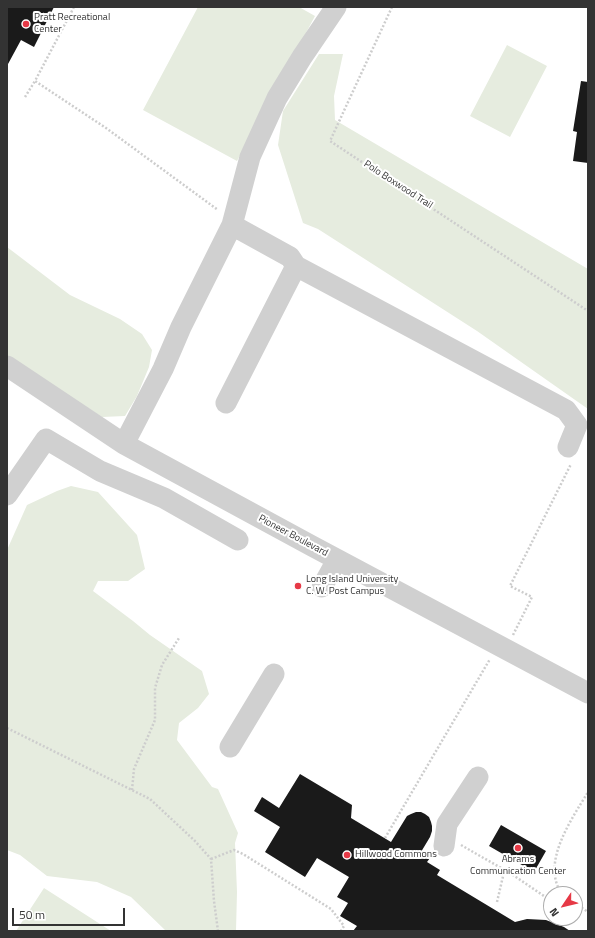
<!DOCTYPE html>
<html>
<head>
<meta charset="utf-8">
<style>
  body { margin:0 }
  #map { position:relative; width:595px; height:938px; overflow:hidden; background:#fff; font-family:"Titillium Web",sans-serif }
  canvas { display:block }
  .frame { position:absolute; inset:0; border:8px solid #333; pointer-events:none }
  .north { position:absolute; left:543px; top:886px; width:40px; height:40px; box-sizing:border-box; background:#fff; border:1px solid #adadad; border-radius:50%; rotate:235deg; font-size:11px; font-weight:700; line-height:16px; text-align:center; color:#333 }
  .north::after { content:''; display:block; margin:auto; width:14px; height:18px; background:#e63946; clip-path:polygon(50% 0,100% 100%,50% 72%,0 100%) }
  .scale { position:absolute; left:12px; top:908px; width:113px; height:18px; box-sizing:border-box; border:2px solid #333; border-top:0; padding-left:5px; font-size:12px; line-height:14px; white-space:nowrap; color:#333; -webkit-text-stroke:3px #fff; paint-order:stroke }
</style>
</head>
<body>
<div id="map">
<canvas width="595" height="938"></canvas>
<div class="frame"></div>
<div class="north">N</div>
<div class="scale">50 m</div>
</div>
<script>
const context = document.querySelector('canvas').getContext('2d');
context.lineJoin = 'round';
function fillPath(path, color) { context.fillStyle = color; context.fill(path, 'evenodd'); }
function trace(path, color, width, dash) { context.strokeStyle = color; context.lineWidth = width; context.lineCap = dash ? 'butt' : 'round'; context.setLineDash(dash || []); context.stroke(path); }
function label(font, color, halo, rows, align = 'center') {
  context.font = font + ' "Titillium Web",sans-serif'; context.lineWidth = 4; context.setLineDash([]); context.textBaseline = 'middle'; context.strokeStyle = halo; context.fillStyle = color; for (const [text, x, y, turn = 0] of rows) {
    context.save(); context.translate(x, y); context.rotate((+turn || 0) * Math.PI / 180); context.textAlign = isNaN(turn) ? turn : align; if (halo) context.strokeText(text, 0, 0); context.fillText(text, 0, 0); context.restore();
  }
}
fillPath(new Path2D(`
  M198 7H299L315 16 237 161 143 110Z
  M507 45 547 66 510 137 470 116Z
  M319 54H343L334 96 335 120 588 269V409L477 331 318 229 303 223 278 145 283 111Z
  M7 247 70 295 120 319 142 334 152 350 149 367 137 396 125 416 102 417 7 356Z
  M71 486 98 492 137 535 145 569 128 581H98L93 591 133 621 150 635 202 671 209 694 198 708 179 723 177 740 212 787 218 789 238 833 235 843 237 892 236 931H166L131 897 97 882 47 876 20 855 7 850V550L27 505 57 491Z
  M44 888 111 931H16Z`), '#e6ecdf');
fillPath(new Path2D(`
  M7 7H54L34 47 21 40 8 64 7 63Z
  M581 81 588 82V163L573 161 577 132 573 131Z
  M300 774 352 805 351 818 391 842 407 816 411 814 416 812H421L425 814 429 817 431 822 432 826V831L430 837 421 852 430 858 427 862 440 870 437 875 515 922 527 919 546 920 564 927 570 931H353L357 926 340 916 348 903 337 897 349 877 317 858 305 877 265 852 280 827 254 811 262 797 279 808Z
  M501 825 546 851 534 872 489 846Z`), '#1a1a1a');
trace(new Path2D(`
  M74 7 35 81 106 128 218 210
  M392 7 330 141 588 311
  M25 97 35 81
  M513 635 532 597 510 586 571 464
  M7 728 150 799 195 841 211 859 214 901 218 931
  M132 790 134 769 155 720V688L162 665 179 638
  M385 838 490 659
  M461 845 501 868 504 872 510 873 544 896 551 898
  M211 859 234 850 243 854 331 909 344 926 341 931
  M562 894C540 863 572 819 588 792
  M497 902 504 872
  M575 903 588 912`), '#cdcdcd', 2.5, [2, 2]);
trace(new Path2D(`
  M296 266 566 410 577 425 568 447
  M7 366 124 444 312 546 588 693
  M226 403 296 266 290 257 232 225
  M124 444 163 369 181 327 232 225 250 157 277 98 302 57 336 7
  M7 495 46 439 100 471 164 498 238 540
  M322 587 337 560
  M230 747 274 674
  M444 846 447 824 478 777`), '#d0d0d0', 21);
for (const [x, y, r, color] of [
  [26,24,4,"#e63946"],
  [298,586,4,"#e63946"],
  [518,848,4,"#e63946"],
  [347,855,4,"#e63946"]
]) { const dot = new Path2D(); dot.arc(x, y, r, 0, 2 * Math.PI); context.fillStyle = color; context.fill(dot); trace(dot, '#fff', 1.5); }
label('10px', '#333', '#fff', [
  ["Pratt Recreational",34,18],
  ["Center",34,30],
  ["Long Island University",306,580],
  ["C. W. Post Campus",306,592],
  ["Hillwood Commons",355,855],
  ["Abrams",518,860,"center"],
  ["Communication Center",518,872,"center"]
], 'left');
label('10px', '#333', '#fff', [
  ["Polo Boxwood Trail",398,185,33],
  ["Pioneer Boulevard",293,536,28]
]);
</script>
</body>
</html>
